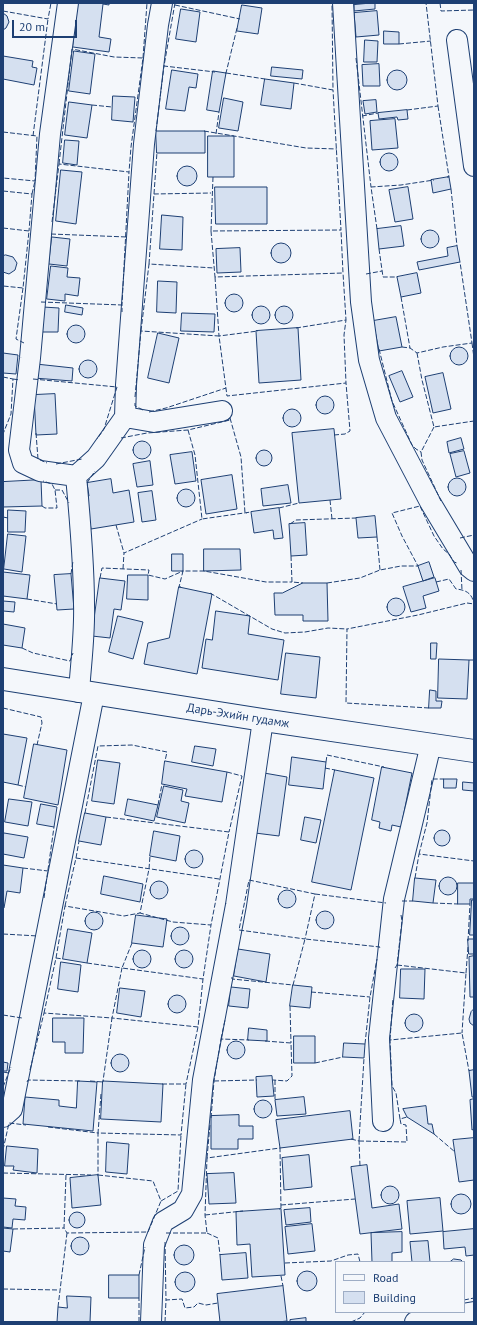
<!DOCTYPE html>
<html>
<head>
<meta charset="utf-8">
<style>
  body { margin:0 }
  #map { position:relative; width:477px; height:1325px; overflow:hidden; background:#f4f7fb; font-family:"PT Sans",sans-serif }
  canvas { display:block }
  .frame { position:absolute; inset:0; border:4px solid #1d3f73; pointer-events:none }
  .legend { position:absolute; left:335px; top:1261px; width:130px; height:52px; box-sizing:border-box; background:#f4f7fb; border:1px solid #9eadc5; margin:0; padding:5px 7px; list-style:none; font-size:12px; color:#1d3f73 }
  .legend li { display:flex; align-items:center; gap:8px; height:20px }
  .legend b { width:20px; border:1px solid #9eadc5 }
  .scale { position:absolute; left:12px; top:20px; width:65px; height:18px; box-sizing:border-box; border:2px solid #1d3f73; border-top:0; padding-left:5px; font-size:12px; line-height:14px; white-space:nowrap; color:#1d3f73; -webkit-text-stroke:3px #f4f7fb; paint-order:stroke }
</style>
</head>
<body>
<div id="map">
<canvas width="477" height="1325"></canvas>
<div class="frame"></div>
<ul class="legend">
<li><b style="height:5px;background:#f4f7fb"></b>Road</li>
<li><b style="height:11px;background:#d5e0f0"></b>Building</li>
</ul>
<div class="scale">20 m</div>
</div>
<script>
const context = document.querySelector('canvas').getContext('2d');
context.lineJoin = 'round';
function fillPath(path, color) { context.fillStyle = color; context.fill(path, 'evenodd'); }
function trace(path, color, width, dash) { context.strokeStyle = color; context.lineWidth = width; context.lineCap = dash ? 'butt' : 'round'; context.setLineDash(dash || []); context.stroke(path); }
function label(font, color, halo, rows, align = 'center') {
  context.font = font + ' "PT Sans",sans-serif'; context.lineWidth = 3; context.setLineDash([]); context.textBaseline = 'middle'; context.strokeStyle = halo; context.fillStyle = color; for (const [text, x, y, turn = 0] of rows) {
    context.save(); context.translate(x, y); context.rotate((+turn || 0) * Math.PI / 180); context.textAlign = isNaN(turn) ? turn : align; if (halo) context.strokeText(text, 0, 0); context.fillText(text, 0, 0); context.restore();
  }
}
const building = new Path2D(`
  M78 3H109V5L103 4 99 37 111 39 109 52 73 47Z
  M375 3V9L354 11V5Z
  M242 5 262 8 258 34 237 31Z
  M181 9 200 12 196 42 176 39Z
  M377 11 379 35 356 37 354 13Z
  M3 13 7 16 9 22 6 28 3 30Z
  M384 31 399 32V44H384Z
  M365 40 378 41 377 62H364Z
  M74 51 95 54 90 94 69 91Z
  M3 56 33 61 32 67 37 68 34 85 3 79Z
  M379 64 380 86H363L362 65Z
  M272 67 303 70 302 79 271 76Z
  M172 70 198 74 196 88 189 87 185 111 166 109Z
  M387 80a10 10 0 1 1 20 0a10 10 0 1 1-20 0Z
  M213 71 226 73 219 112 207 110Z
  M265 79 294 83 291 109 261 105Z
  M113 96 135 97 133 122 112 120Z
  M224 98 243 102 238 131 219 128Z
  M376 100 377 112 365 114 363 101Z
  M69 102 92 105 87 138 65 135Z
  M407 110 408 119 398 120 397 117 379 119 378 113Z
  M395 119 398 148 372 150 370 121Z
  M156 131H205V153H157Z
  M208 136H234V177H208Z
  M65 140 79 141 77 165 63 163Z
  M380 162a9 9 0 1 1 18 0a9 9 0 1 1-18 0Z
  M177 176a10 10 0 1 1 20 0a10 10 0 1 1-20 0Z
  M61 170 82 172 76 224 56 221Z
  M449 177 451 189 433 193 431 180Z
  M215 187H267V224H216Z
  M408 187 413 219 395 222 389 190Z
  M162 215 183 217 182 250 160 249Z
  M401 226 404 246 379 249 377 229Z
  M421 239a9 9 0 1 1 18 0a9 9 0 1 1-18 0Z
  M52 237 70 239 67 266 49 264Z
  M271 253a10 10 0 1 1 20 0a10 10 0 1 1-20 0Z
  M457 246 460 262 419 270 417 262 448 256 447 248Z
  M240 248 241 272 217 273 216 249Z
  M6 255 13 257 17 263 15 270 9 274 3 272V256Z
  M51 266 68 268 67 277 80 278 78 296 65 294V301L47 299Z
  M417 273 421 293 401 297 397 277Z
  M158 281 177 282 176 313 157 312Z
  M225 303a9 9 0 1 1 18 0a9 9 0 1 1-18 0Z
  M66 305 83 308 82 315 65 312Z
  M252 315a9 9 0 1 1 18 0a9 9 0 1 1-18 0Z
  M275 315a9 9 0 1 1 18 0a9 9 0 1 1-18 0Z
  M43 307 59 308 58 332H43Z
  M182 313 215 314 214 332 181 331Z
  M396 317 402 347 379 351 373 321Z
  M67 334a9 9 0 1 1 18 0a9 9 0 1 1-18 0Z
  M298 328 301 380 259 383 256 331Z
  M158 333 179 338 169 383 148 378Z
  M450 356a9 9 0 1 1 18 0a9 9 0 1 1-18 0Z
  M3 353 18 355 16 374 3 373Z
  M79 369a9 9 0 1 1 18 0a9 9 0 1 1-18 0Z
  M36 364 73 368 72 381 34 378Z
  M402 371 413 397 400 402 389 376Z
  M443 373 451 409 433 413 425 377Z
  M55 394 57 434 36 435 34 395Z
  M316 405a9 9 0 1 1 18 0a9 9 0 1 1-18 0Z
  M283 418a9 9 0 1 1 18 0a9 9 0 1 1-18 0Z
  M334 429 341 499 299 503 292 433Z
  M461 438 464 449 449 453 447 442Z
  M133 450a9 9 0 1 1 18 0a9 9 0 1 1-18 0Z
  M256 458a8 8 0 1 1 16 0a8 8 0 1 1-16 0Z
  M464 451 470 473 456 477 450 454Z
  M192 452 196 481 175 484 170 455Z
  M150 461 153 485 137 487 133 464Z
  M232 475 237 509 206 514 201 480Z
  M448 487a9 9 0 1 1 18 0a9 9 0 1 1-18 0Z
  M111 479 113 493 129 490 134 522 91 529 86 497 89 496 87 483Z
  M41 480 42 506 3 507V482Z
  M288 485 291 503 263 506 261 489Z
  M177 498a9 9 0 1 1 18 0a9 9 0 1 1-18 0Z
  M152 491 156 520 142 522 138 493Z
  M279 508 283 538 274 539 273 530 254 533 251 512Z
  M8 510 26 511 25 532H8Z
  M375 516 377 537 358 538 356 518Z
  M305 523 307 555 291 556 289 524Z
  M8 534 26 536 22 572 4 569Z
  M204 549H240L241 570 204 571Z
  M172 554H183V571H172Z
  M429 562 434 577 423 581 418 566Z
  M3 572 30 575 27 599 3 596Z
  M71 574 74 609 57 610 54 575Z
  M128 575H148V600L127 599Z
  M100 578 125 581 121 610 114 609 110 638 92 636Z
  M435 578 439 591 423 596 426 608 411 612 403 587Z
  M303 583H327L328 621H303V615H275L274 593H282Z
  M179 587 212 594 197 674 144 664 148 643 169 638Z
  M387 607a9 9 0 1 1 18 0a9 9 0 1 1-18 0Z
  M3 601 15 602 14 612 3 611Z
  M216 611 250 616 248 634 284 640 278 680 202 668 206 639 212 640Z
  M118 616 143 622 133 659 109 652Z
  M3 624 25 628 22 648 3 645Z
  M431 643H437L436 659H431Z
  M286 653 320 657 316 698 281 694Z
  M439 659 469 660 467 699 438 698Z
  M430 690 436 691V701H442L441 708H429Z
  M3 734 27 738 18 785 3 782Z
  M34 744 67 750 58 805 24 798Z
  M195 746 216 749 213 766 192 762Z
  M292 757 326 762 323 789 289 785Z
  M98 760 120 763 114 804 92 801Z
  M165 761 227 772 222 802 185 796 187 789 162 784Z
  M382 767 412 773 401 827 392 825 391 831 379 828 380 822 372 820Z
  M335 770 374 778 351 890 312 882Z
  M264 773 287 777 279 836 255 833Z
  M444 779H457L456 788H444Z
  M463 782 474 783V791L463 790Z
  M164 786 183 790 181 801 189 803 185 823 157 817Z
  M9 799 32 802 28 826 5 822Z
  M128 799 158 805 154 821 125 815Z
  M41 804 57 807 54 827 37 824Z
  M85 813 106 817 101 845 79 841Z
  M305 817 321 820 316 843 301 840Z
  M434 838a8 8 0 1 1 16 0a8 8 0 1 1-16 0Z
  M154 831 180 836 176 861 150 856Z
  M4 833 28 837 24 858 3 854Z
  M185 859a9 9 0 1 1 18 0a9 9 0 1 1-18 0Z
  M3 865 23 868 20 893 7 891 4 908H3Z
  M104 876 143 884 140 902 101 894Z
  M439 886a9 9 0 1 1 18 0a9 9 0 1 1-18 0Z
  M415 878 436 880 433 903 413 901Z
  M150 890a9 9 0 1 1 18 0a9 9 0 1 1-18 0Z
  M458 883H474V899H470V904H458Z
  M278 899a9 9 0 1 1 18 0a9 9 0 1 1-18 0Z
  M472 900H474V935H470Z
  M316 920a9 9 0 1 1 18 0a9 9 0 1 1-18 0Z
  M85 921a9 9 0 1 1 18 0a9 9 0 1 1-18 0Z
  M136 915 167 919 163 947 132 943Z
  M171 936a9 9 0 1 1 18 0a9 9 0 1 1-18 0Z
  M68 929 92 933 87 963 63 959Z
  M468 939H474V954H469Z
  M238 949 270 954 266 982 234 976Z
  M175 959a9 9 0 1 1 18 0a9 9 0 1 1-18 0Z
  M133 959a9 9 0 1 1 18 0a9 9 0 1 1-18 0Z
  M474 956V997H470L469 957Z
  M61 962 81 965 78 992 58 989Z
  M401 969H425L424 999 400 998Z
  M293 985 312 987 310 1008 290 1006Z
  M231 987 250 989 248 1008 229 1006Z
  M120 988 145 991 141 1017 117 1013Z
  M168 1004a9 9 0 1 1 18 0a9 9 0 1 1-18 0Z
  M474 1009V1026L470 1023 469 1019 471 1012Z
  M405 1023a9 9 0 1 1 18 0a9 9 0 1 1-18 0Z
  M53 1018H84L83 1053H65V1042H53Z
  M249 1028 267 1030V1041L248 1040Z
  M294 1036H315V1063H294Z
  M227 1050a9 9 0 1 1 18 0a9 9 0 1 1-18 0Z
  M344 1043 365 1044 364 1058 343 1057Z
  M111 1063a9 9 0 1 1 18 0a9 9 0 1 1-18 0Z
  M3 1062 8 1063 7 1071H3Z
  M474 1070V1097H472L469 1071Z
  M272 1076 274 1096 257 1097 256 1077Z
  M78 1081 97 1082 93 1131 23 1124 25 1097 59 1100V1106L76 1108Z
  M103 1081 163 1084 161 1122 101 1119Z
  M304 1097 306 1114 277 1116 275 1100Z
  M474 1099V1129L472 1130 470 1100Z
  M254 1109a9 9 0 1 1 18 0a9 9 0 1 1-18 0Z
  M426 1106 428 1124H432L434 1134 407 1117 403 1109Z
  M350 1111 353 1139 280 1148 276 1120Z
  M239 1115V1126H253V1139H238V1149H211V1116Z
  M474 1138V1180L459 1182 453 1140Z
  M107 1142 129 1144 127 1174 106 1172Z
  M7 1146 38 1149 37 1173 13 1170 14 1166H5Z
  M309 1155 312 1187 284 1190 282 1158Z
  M367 1165 372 1208 399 1204 402 1229 360 1234 351 1167Z
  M234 1173 236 1203 209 1204 207 1174Z
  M98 1175 101 1205 72 1208 70 1178Z
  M381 1195a9 9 0 1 1 18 0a9 9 0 1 1-18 0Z
  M451 1204a10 10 0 1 1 20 0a10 10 0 1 1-20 0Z
  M3 1198 16 1199 15 1206 26 1207 25 1220 13 1219 12 1228 3 1227Z
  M440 1198 443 1231 410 1234 407 1201Z
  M310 1208 311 1222 286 1225 284 1210Z
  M281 1209 285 1275 252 1277 250 1244 237 1245 236 1212Z
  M69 1220a8 8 0 1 1 16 0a8 8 0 1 1-16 0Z
  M312 1224 315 1251 288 1254 285 1227Z
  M3 1228 13 1229 10 1252 3 1251Z
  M474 1229V1255L466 1256 465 1247 444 1249 443 1232Z
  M402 1232V1252L392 1253V1262H372L371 1233Z
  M71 1246a9 9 0 1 1 18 0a9 9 0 1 1-18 0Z
  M428 1241 430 1262H412L410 1242Z
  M174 1255a10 10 0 1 1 20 0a10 10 0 1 1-20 0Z
  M246 1253 248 1278 222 1280 220 1255Z
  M454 1259 461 1260 463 1262H450Z
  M297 1281a10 10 0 1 1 20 0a10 10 0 1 1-20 0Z
  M175 1282a10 10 0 1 1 20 0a10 10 0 1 1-20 0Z
  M109 1275H139V1298H109Z
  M283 1286 287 1321 278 1322H220L217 1294Z
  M67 1296 91 1297 90 1322H57L58 1307 67 1308Z
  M306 1318V1322H290V1320Z`);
fillPath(building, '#d5e0f0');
trace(building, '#1d3f73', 1);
const street = new Path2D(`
  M68 3 50 134 30 358 19 450 23 463 40 471 76 476
  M343 3 361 302 369 360 386 418 430 502 469 567 474 571
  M457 40 474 166
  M125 417 154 422 222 411
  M79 692C81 662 85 633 84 604 84 561 80 519 76 476L96 458 125 417 126 385 144 144 158 25 162 3
  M3 1117 12 1109 94 694
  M383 1121 379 1038 394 899 431 744
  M151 1322 154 1245 163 1222 183 1210 192 1194 203 1080 236 905 263 720
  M415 1322 474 1312`);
const secondary = new Path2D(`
  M3 679 263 720 474 751`);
trace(street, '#1d3f73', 22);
trace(secondary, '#1d3f73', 24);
trace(street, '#f4f7fb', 20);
trace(secondary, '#f4f7fb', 22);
trace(new Path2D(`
  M175 3 164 66 215 72
  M440 3 441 11 474 10
  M175 5 240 19
  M3 11 48 19 51 3
  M399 44 431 41
  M143 58 147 3
  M356 58 371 187
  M225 73H226L237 28
  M226 73 265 79
  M294 83 333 90 332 3
  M92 105 112 107
  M438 106 449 177H447
  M407 110 438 106 426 3
  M362 116 378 113
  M156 131 164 66
  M204 131 306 148 337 149
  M3 132 37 136 35 181 3 178
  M216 134 219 112
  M33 136 48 19
  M59 164 72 49 114 57 143 58 131 147 129 172
  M213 177 211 231 341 230 333 90
  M451 189 457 246
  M3 191 32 194 29 231
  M32 194 35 181
  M154 194 157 152
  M52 222 59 164 129 172 122 305
  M3 228 29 231 23 288 3 286
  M377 229 371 187 401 185 434 180
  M211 231 215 277 343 273 341 230
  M51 234 127 237
  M379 249 383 277H397
  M149 264 154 194 211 193
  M366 274 382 271
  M215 277 219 336 258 331
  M23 288 16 339 24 343
  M401 297 410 348
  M41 302 122 305V312
  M296 328 346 320 343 273
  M141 331 149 264 214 268
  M472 343 474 358
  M402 347 410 348 417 353 443 347 472 343 460 262
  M379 349 392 401 412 445 416 449 421 452
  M417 353 422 380 434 427 474 421
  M3 377 13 379 11 414 3 434
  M13 379 20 380
  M33 379 117 387 104 429 97 439
  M135 397 141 331 219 336 227 396 346 383 344 335 346 320
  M135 403V406L143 410
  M149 412 166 408 226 388
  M230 418 241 457 245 513H247
  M434 427 421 452 422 460 441 501
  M188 430 195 455 202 519 251 512
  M36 433 38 459 47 463
  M334 435 345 434 350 431 346 383
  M121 438 147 433 188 430 230 420
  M56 464 82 459
  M87 483 95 471
  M55 490H62L69 503
  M330 500 332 519
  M42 506 45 508H57L55 490 52 484 43 481
  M279 508 299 503
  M3 517 8 518
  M290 524 296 520 356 518
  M116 525 124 553
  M377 537 380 570
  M460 538 474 535
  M291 556 292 582 303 583
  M123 569 124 553 202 519
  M461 570 462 590
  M71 574 73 561
  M100 578 102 568 149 570 148 575 165 579 183 571
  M436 582 449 579 456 589C466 590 472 593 474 604
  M327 583 360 578 380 570 401 566H418L402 536 392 513 420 506 434 536 443 549 449 554 454 562 457 563
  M181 587H179L183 571H204L266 582H292
  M210 593 272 629 285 633 305 632 328 628 347 629
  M27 599 57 604
  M22 648 33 653 70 661 73 653
  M469 660H474
  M3 708 41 717 42 723 37 745
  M429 708 346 703 347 629 418 615 467 603 474 604
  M326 762 327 755 384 767
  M325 768 335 770
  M227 772 242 776 229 832
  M18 785 26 787
  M158 805 162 784
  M85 813 98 746 132 745 167 752 165 761
  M106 817 229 832 211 925 173 922 140 913 149 869 150 856
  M419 854 427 823 432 779H444
  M76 858 79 841
  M23 868 48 871
  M415 878 419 854 474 861
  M249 880 315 894 305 939 239 930Z
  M315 894 386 903
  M44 898 54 827
  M402 901H413
  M433 903 458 904
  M65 906 76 858 219 879
  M3 934 38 936
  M468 941 470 904
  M132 943 122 968 203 979
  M56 958 65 906 124 916 140 913
  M87 963 122 968 112 1018 198 1027 203 979 211 925
  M397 965 466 973 462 1033
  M395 968 397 965 402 921 401 915
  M466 973 468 947
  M232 977V979L293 985 305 939 380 947 379 949
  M311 992 370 997
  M290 1006 291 1043
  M44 1013 56 958 63 959
  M3 1015 22 1018
  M221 1039 225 1020
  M390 1040 393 998
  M265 1041 291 1043 292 1076 287 1081 273 1080
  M365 1044 370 997 377 959
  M315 1063 343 1057
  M30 1070 44 1013 112 1018 103 1081H104
  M3 1072 9 1073
  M275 1080V1100
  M90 1081 103 1082
  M214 1081 257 1080
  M27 1082 28 1080 80 1081
  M162 1084H186L198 1027
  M3 1087 11 1067
  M101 1094 98 1133 181 1135 186 1084
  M211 1118 214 1081 221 1039 249 1040
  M400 1119 396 1093 392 1086 390 1040 462 1033 469 1071
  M48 1127 98 1133V1175H97
  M434 1134 455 1152
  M351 1139 359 1141 360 1166
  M359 1141 407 1142 406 1125 401 1124 400 1119 407 1117
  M359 1141 364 1058
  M3 1150 9 1123 26 1125
  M207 1158 210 1124
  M3 1173 91 1175
  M66 1175 64 1228 67 1233 148 1232 161 1201
  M98 1175 153 1181 161 1201 178 1191 181 1135
  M281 1205 355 1199
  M205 1215 243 1211
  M13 1229 64 1228
  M166 1233H207L205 1215 207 1158 280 1148 281 1209H279
  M207 1233 218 1238 220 1255
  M165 1242 166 1300
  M285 1263 331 1261 348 1255 358 1254 360 1262
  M139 1275 145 1247
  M281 1276 283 1286
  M3 1289 59 1290
  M464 1300 474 1298
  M58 1307 67 1233
  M405 1312H408
  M139 1322V1298
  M165 1322 166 1300 182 1299 185 1308 194 1307 198 1303 206 1305 218 1303
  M351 1322 360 1318 365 1312`), '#1d3f73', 1, [5, 2]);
label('12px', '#1d3f73', '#f4f7fb', [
  ["Дарь-Эхийн гудамж",238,716,9]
]);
</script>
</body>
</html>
